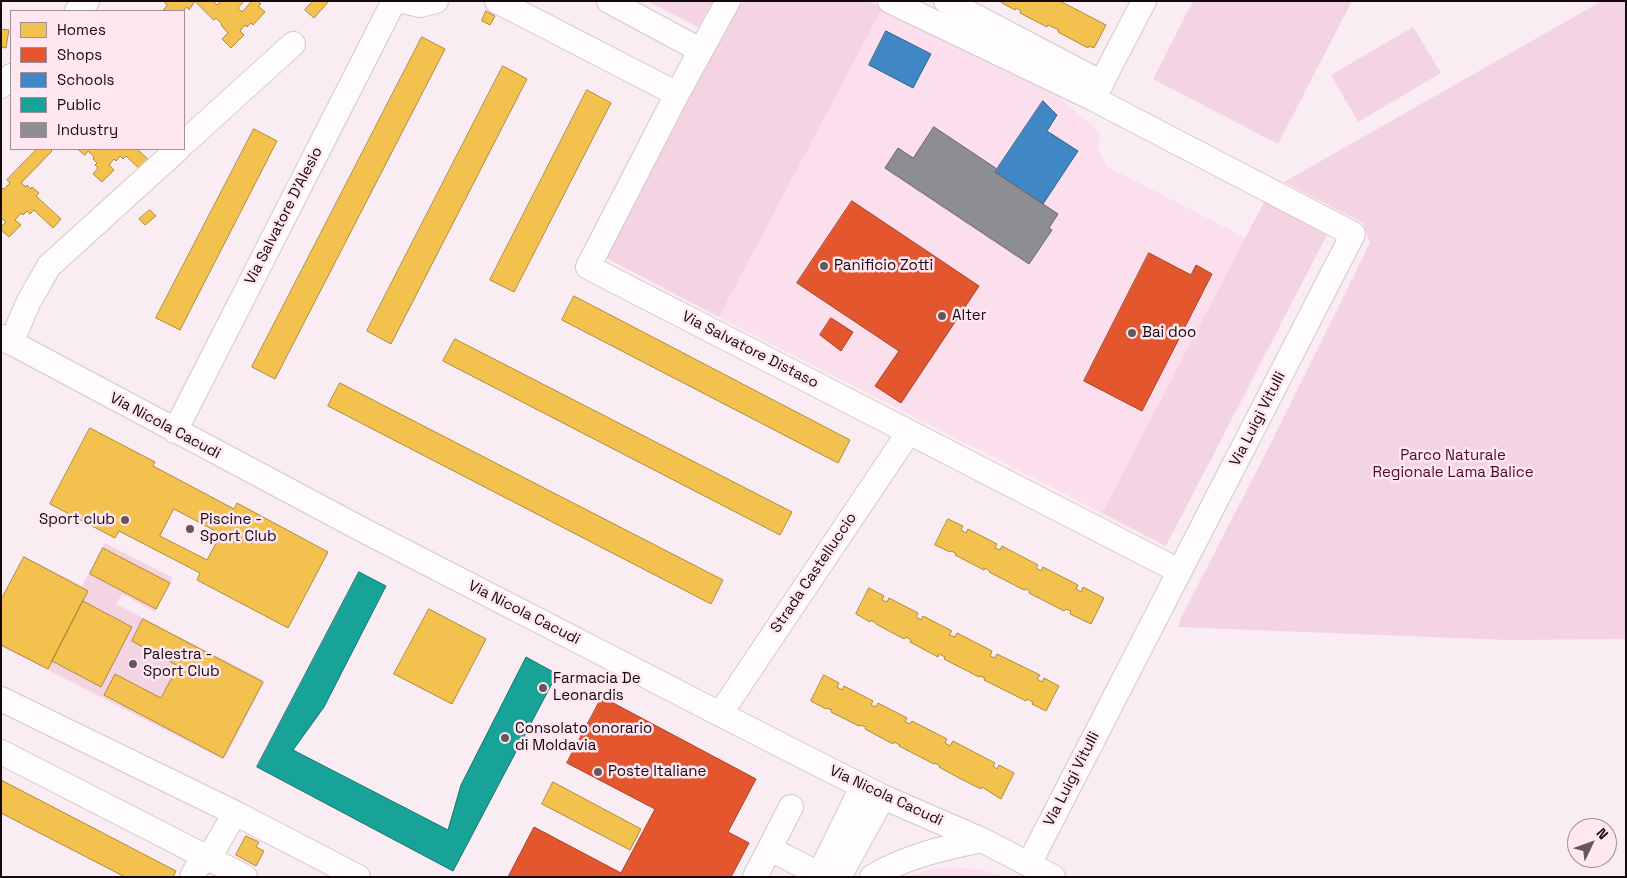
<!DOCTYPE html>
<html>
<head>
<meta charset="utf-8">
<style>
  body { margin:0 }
  #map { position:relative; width:1627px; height:878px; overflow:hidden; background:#f9ecf2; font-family:"Space Grotesk",sans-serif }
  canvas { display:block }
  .frame { position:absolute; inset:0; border:2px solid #13090e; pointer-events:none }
  .legend { position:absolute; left:10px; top:10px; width:175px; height:140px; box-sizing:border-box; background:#ffe6f1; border:1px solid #a18e96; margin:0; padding:6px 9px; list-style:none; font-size:15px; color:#13090e }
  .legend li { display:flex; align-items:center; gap:10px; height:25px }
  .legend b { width:25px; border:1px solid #a18e96 }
  .north { position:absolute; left:1567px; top:818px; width:50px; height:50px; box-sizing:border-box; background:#ffe6f1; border:1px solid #a18e96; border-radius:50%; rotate:48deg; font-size:14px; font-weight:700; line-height:20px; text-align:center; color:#13090e }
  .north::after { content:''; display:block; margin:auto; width:18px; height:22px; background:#64585e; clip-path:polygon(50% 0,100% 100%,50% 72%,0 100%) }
</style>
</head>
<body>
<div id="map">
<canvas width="1627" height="878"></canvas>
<div class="frame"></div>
<ul class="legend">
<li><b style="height:14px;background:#f2c14e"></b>Homes</li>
<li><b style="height:14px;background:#e4572e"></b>Shops</li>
<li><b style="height:14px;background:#3f88c5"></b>Schools</li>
<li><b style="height:14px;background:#17a398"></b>Public</li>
<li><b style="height:14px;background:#8d8d92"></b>Industry</li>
</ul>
<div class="north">N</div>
</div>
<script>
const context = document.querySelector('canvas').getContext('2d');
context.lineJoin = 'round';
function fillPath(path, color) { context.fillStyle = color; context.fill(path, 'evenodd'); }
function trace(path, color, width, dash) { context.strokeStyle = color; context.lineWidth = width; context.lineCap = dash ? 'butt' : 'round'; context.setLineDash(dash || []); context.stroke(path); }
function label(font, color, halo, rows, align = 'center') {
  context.font = font + ' "Space Grotesk",sans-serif'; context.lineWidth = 5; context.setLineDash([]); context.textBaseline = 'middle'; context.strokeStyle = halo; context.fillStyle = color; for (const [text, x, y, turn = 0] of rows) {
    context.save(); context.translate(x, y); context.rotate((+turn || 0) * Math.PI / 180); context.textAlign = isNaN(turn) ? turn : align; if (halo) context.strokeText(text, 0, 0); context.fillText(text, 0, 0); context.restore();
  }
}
fillPath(new Path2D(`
  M883 7 1049 89 1100 132 1098 150 1108 167 1246 238 1102 513 719 317Z
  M952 867 983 870 1006 877H904L936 868Z`), '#fbdfec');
fillPath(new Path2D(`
  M647 1H713L698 27Z
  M742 1H868L883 7 719 317 606 258 717 45Z
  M1193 1H1352L1278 144 1153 79Z
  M1602 1H1626V639L1507 640 1178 627 1182 616 1270 445 1370 243 1363 223 1284 182Z
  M1413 27 1441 73 1358 122 1331 75Z
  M1265 200 1328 233 1166 546 1102 513Z
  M105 543 173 578 155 612 122 594 116 604 265 681 224 760 1 646V599L24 556 82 586Z`), '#f4d4e3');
const homes = new Path2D(`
  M164 1H195L189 10 187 7 183 11H165L163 10 167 6Z
  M195 1H213L217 5 221 1H244L238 8 242 12 252 1H258L261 4 258 6 265 12 253 25 251 23 247 27 245 25 240 31 244 35 231 48 222 39 228 33 221 25 222 24 216 18 214 20Z
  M313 1H329L314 18 305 10Z
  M1003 1H1060L1106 25 1094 48 1089 46 1088 48 1058 32 1059 30 1048 25 1047 27 1020 13 1021 11 1016 8 1015 10 1002 3Z
  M486 11 495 16 490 25 482 21Z
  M1 29 9 30 6 48 1 47Z
  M422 37 445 49 275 379 252 367Z
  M503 66 527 79 391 344 367 331Z
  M587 90 611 103 514 292 490 280Z
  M254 129 277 141 180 330 156 318Z
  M37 149H50L52 151 21 183 26 187 27 185 31 189 32 187 39 193 36 196 61 219 53 228 34 210 30 214 27 211 23 215 21 213 15 220 21 225 9 237 1 230V227L6 222 1 218V188L4 189 10 183 7 180Z
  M78 149H137L154 165 145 174 126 156 123 159 120 156 116 161 114 159 109 165 114 170 102 182 93 174 98 168 95 165 97 163 93 159 94 157 88 151 85 155Z
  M150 210 156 216 145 225 139 219Z
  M574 296 850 440 838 463 562 320Z
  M455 339 792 512 780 535 443 361Z
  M340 383 723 580 711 604 328 406Z
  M90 428 155 462 153 466 234 509 237 503 328 552 288 628 197 580 200 573 119 531 115 538 50 504ZM174 509 221 534 207 560 160 536Z
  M948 519 963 526 961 530 966 533 968 529 997 544 995 548 1000 550 1002 546 1038 565 1036 568 1041 571 1043 567 1078 585 1076 589 1081 592 1083 587 1104 598 1091 624 1070 614 1071 611 1066 609 1064 611 1029 593 1030 591 1026 589 1024 590 989 572 990 571 985 568 984 570 955 555 956 553 951 551 950 552 935 545Z
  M103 548 170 583 156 609 90 574Z
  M24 557 88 591 48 669 1 645V600Z
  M869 588 884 596 882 600 887 602 889 598 918 613 916 617 921 620 923 616 952 631 949 635 955 637 957 633 992 651 990 656 995 658 997 654 1040 675 1037 679 1042 682 1044 678 1059 686 1046 711 1032 704 1033 702 1027 699 1026 701 984 680 985 678 980 676 979 677 944 659 945 657 939 654 938 657 910 642 911 640 906 637 904 639 876 624V623L871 620 870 622 856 614Z
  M83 601 132 627 101 687 52 661Z
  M429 609 486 639 452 704 394 674Z
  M143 619 263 682 223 758 104 695 115 674 161 698 178 666 132 641Z
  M824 675 839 683 837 687 842 690 844 686 873 701 871 705 876 707 878 703 907 718 905 722 910 724 912 721 947 739 945 743 950 746 953 741 995 763 993 766 997 769 999 765 1014 773 1001 799 982 787 981 789 959 778 939 767 940 766 935 763 934 764 899 746 900 745 894 742 893 744 865 729 866 727 860 725 859 726 831 712 832 710 827 708 826 709 811 701Z
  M1 780 176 871 173 877H125L1 813Z
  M553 782 641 829 630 850 542 804Z
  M246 836 259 842 256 847 264 851 256 866 236 855Z`);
fillPath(homes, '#f2c14e');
trace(homes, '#af8a3b', 1);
const shops = new Path2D(`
  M852 201 979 286 901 403 875 386 899 351 797 283Z
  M1149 253 1191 275 1196 265 1212 274 1142 411 1084 381Z
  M831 318 853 332 841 351 820 335Z
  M602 697 756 779 728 832 749 843 731 877H508L534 827 621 873 655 809 567 763Z`);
fillPath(shops, '#e4572e');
trace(shops, '#a54024', 1);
const schools = new Path2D(`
  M886 31 931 54 913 88 869 65Z
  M1043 101 1057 115 1047 131 1078 151 1043 204 995 172Z`);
fillPath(schools, '#3f88c5');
trace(schools, '#32628e', 1);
const public = new Path2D(`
  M359 572 386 586 324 707 293 750 448 830 461 785 526 657 557 674 453 871 257 767Z`);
fillPath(public, '#17a398');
trace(public, '#16756f', 1);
const industry = new Path2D(`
  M934 127 997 169 995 172 1058 214 1049 228 1052 230 1029 264 885 168 898 148 913 158Z`);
fillPath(industry, '#8d8d92');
trace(industry, '#68656a', 1);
const minor = new Path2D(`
  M403 1 420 5 436 1
  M497 1 677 94
  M609 1 700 50
  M728 1 677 94 588 267 1179 571
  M890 1 1094 99 1353 234 1029 864
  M946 1 1102 83
  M77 11 87 1
  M1 86 11 76
  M1094 97 1144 1
  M184 143 293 44
  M1 337 361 529 720 714 883 797 982 840 1053 877
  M11 343 29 301 49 266 178 149
  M175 431 394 1
  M1 699 235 813 358 877
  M720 714 909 432
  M1 752 245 877
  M770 849 819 874
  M192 877 197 867 209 858 235 813
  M755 877 791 807
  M818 877 862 787
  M839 877 883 797
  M872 877C906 856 944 848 982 840`);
trace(minor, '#d3c8cd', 26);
trace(minor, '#fefcfd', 24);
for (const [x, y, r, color] of [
  [824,266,5,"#64585e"],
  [942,316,5,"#64585e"],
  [1132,333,5,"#64585e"],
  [125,520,5,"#64585e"],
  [190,529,5,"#64585e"],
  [133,664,5,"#64585e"],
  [543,688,5,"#64585e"],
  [505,738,5,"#64585e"],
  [598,772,5,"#64585e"]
]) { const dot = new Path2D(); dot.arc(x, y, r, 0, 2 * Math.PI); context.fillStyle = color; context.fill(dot); trace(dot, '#ffe6f1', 2); }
label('15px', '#13090e', '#ffe6f1', [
  ["Via Salvatore D'Alesio",284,216,-63],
  ["Via Salvatore Distaso",750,350,27],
  ["Via Luigi Vitulli",1258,419,-63],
  ["Via Nicola Cacudi",165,426,28],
  ["Strada Castelluccio",814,573,-56],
  ["Via Nicola Cacudi",524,613,27],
  ["Via Luigi Vitulli",1072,779,-63],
  ["Via Nicola Cacudi",886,796,25]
]);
label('15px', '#13090e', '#ffe6f1', [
  ["Panificio Zotti",834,266],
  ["Alter",952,316],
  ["Bai doo",1142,333],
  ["Sport club",115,520,"right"],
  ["Piscine -",200,520],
  ["Sport Club",200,537],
  ["Palestra -",143,655],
  ["Sport Club",143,672],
  ["Farmacia De",553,679],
  ["Leonardis",553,696],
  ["Consolato onorario",515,729],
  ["di Moldavia",515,746],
  ["Poste Italiane",608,772]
], 'left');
label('15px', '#4f0733', '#ffe6f1', [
  ["Parco Naturale",1453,456],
  ["Regionale Lama Balice",1453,473]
]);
</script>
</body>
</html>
